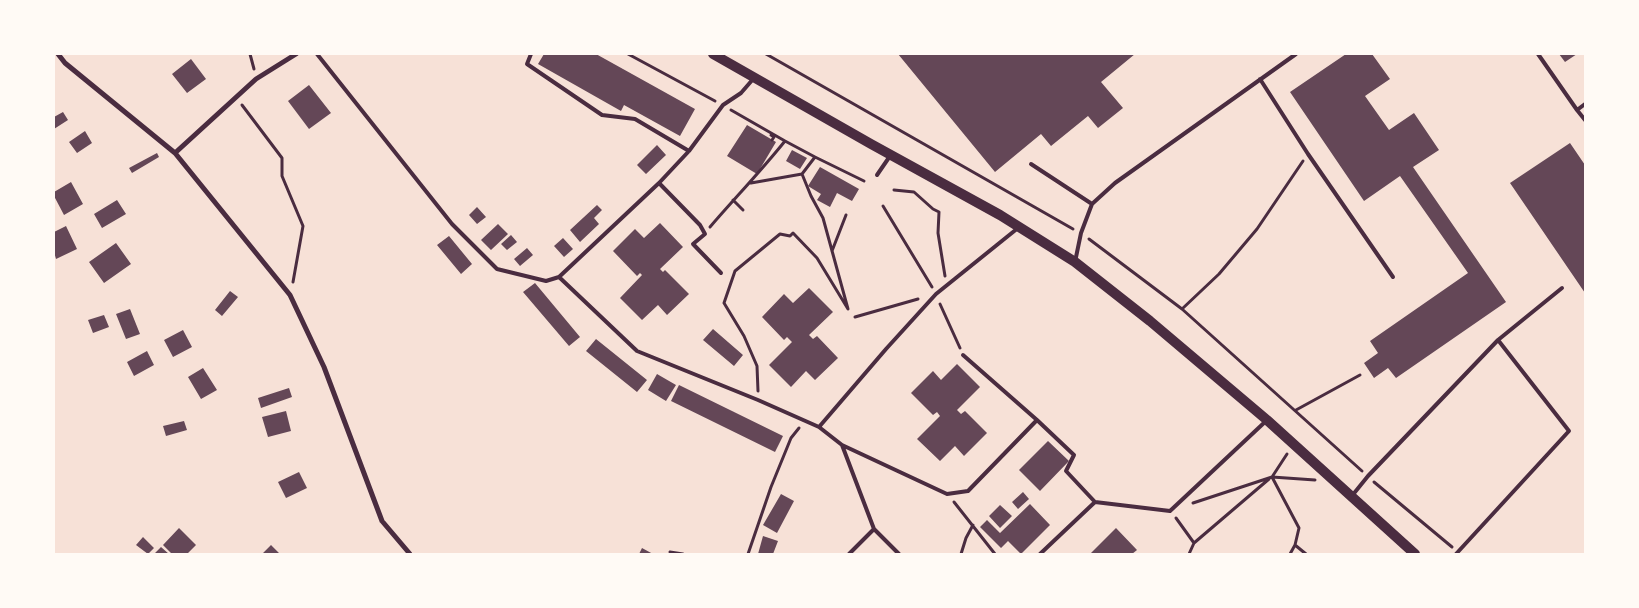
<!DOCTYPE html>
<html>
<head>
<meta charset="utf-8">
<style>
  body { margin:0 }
  #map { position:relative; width:1639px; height:608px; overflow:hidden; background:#f7e1d7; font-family:"Nunito Sans",sans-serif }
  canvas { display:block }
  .frame { position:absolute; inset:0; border:55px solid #fffaf5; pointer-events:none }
</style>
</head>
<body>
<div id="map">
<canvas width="1639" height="608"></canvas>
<div class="frame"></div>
</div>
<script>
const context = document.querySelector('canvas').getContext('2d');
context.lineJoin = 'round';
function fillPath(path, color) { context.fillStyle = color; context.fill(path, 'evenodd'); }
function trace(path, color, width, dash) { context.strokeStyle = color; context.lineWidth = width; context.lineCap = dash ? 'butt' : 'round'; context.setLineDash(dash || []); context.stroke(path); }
fillPath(new Path2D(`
  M544 54H596L695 109 680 136 624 105 621 111 538 64Z
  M898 54H1135L1101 82 1123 108 1098 128 1088 116 1051 146 1041 134 995 172Z
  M1346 54H1372L1390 79 1365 96 1389 130 1414 113 1439 150 1413 167 1506 302 1396 378 1388 368 1374 378 1364 363 1378 353 1370 341 1468 273 1400 176 1364 201 1290 92Z
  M1559 54H1577L1565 62Z
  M191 59 206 79 187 93 172 74Z
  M309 85 331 113 309 129 288 101Z
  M63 112 68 120 54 129V117Z
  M747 125 776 142 757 174 727 156Z
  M85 131 92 143 77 153 69 142Z
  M1570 143 1585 165V293L1510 183Z
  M657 145 666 155 646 174 637 165Z
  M792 150 807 158 800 169 786 161Z
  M157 153 159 157 132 173 129 168Z
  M820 167 859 189 852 201 837 193 830 207 817 200 821 194 808 186Z
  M71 182 83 204 64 215 54 196V192Z
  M117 200 126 214 102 228 94 214Z
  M597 205 602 210 594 218 599 224 580 242 570 230Z
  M477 207 486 217 477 224 469 215Z
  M660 223 683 247 660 269 663 272 665 270 689 294 667 315 658 305 642 320 620 298 642 275 640 273 637 276 613 251 635 229 644 238Z
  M498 224 508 234 491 250 481 240Z
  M66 226 77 249 56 259 54 252V232Z
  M511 235 517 242 507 250 501 244Z
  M449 236 472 264 461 274 437 245Z
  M563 238 573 249 564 257 554 246Z
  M116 243 131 264 104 283 89 262Z
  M527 248 533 255 520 266 514 259Z
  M535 283 580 337 569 346 523 292Z
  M809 288 833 312 809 335 813 339 817 336 838 358 815 380 806 371 791 387 769 365 792 342 787 337 784 340 762 317 784 294 793 303Z
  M230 291 238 297 222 316 215 310Z
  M130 309 140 334 126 339 116 314Z
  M104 315 109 327 93 333 88 320Z
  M713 329 743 355 734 366 703 340Z
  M183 330 192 347 173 357 164 340Z
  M596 339 647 380 637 392 586 351Z
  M147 351 154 365 134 376 127 362Z
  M957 364 980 387 957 410 961 414 965 411 987 433 964 456 955 446 940 461 917 439 940 416 937 412 933 415 911 393 933 371 941 380Z
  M203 368 217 390 201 399 188 377Z
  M657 374 676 385 666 401 648 390Z
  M679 385 783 436 775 452 671 401Z
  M289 388 292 397 261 408 258 398Z
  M286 411 291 431 268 437 262 417Z
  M184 421 187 430 166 436 163 426Z
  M1048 441 1069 461 1040 491 1019 470Z
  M299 472 307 488 286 498 278 482Z
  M1023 492 1029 499 1018 509 1012 502Z
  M781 494 794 501 777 533 763 525Z
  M1030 504 1050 525 1021 554 1008 541 1001 548 980 527 987 520 1000 533Z
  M1000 505 1012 516 1000 528 989 516Z
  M179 528 196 545 187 554H172L163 545Z
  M1116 528 1137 550 1132 554H1090Z
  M763 536 778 541 773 554H758Z
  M143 537 154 548 148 554 136 545Z
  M271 545 280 554H262Z
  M161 547 169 554H154Z
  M642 548 653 554H639Z`), '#644757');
trace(new Path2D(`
  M250 54 254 69
  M628 54 715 101
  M766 54 1073 229
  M242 105 282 158V176L303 226 293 282
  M731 110 785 141
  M771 135 774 137 772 140
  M815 157 864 181
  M751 183 802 174
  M894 190 914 192 933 209 939 212 938 233 945 276
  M733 200 743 210
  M883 206 932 287
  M710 227C735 198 761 171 785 141L815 157 802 174 811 196 823 218 848 309 817 258 793 233 790 236 780 234 735 271 724 303 744 336 757 366 758 391
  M1089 239 1182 309 1362 471
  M832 251 846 215
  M940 304 960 348
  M1182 309 1219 274 1257 229 1303 161
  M855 317 918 299
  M1296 410 1360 375
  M1287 454 1272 477 1299 528 1295 545 1290 554
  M1374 482 1452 547
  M954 502 995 554
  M1193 503 1272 477 1315 480
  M1176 518 1194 543
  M1295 545 1306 554
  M670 552 683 554
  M748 554 771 487 791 438 799 428
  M961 554 966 538 973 525
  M1189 554 1194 543 1269 479`), '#4a2c40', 3);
trace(new Path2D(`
  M317 54 452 224 497 269 546 281 559 277
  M531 54 527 64 602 115 635 119 689 151
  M1538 54 1577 110
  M754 78 741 93 723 105 689 151 659 183 559 277 637 351 758 400 819 427 842 445 874 529 849 554
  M1260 79 1308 154 1393 277
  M1585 104 1577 110 1585 120
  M1031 164 1092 204 1081 233 1075 262
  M877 175 890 156
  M659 183 700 225 705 234 693 244 721 273
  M1092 204 1115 183 1296 54
  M1037 420 1074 455 1066 471 1095 502
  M819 427 886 349 936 294 1018 228
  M842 445 947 494 968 491 1037 420 963 355
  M1351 497 1368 476 1498 340
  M874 529 899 554
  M1040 554 1095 502 1170 511 1266 421
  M1456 554 1569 431 1498 340 1562 288`), '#4a2c40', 4);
trace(new Path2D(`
  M58 54 65 63 175 153 290 295 324 367 382 521 410 554
  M175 153 256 79 296 54`), '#4a2c40', 5);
trace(new Path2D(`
  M713 54 871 144 1000 215 1075 262 1150 321 1267 420 1415 554`), '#4a2c40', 10);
</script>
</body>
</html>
